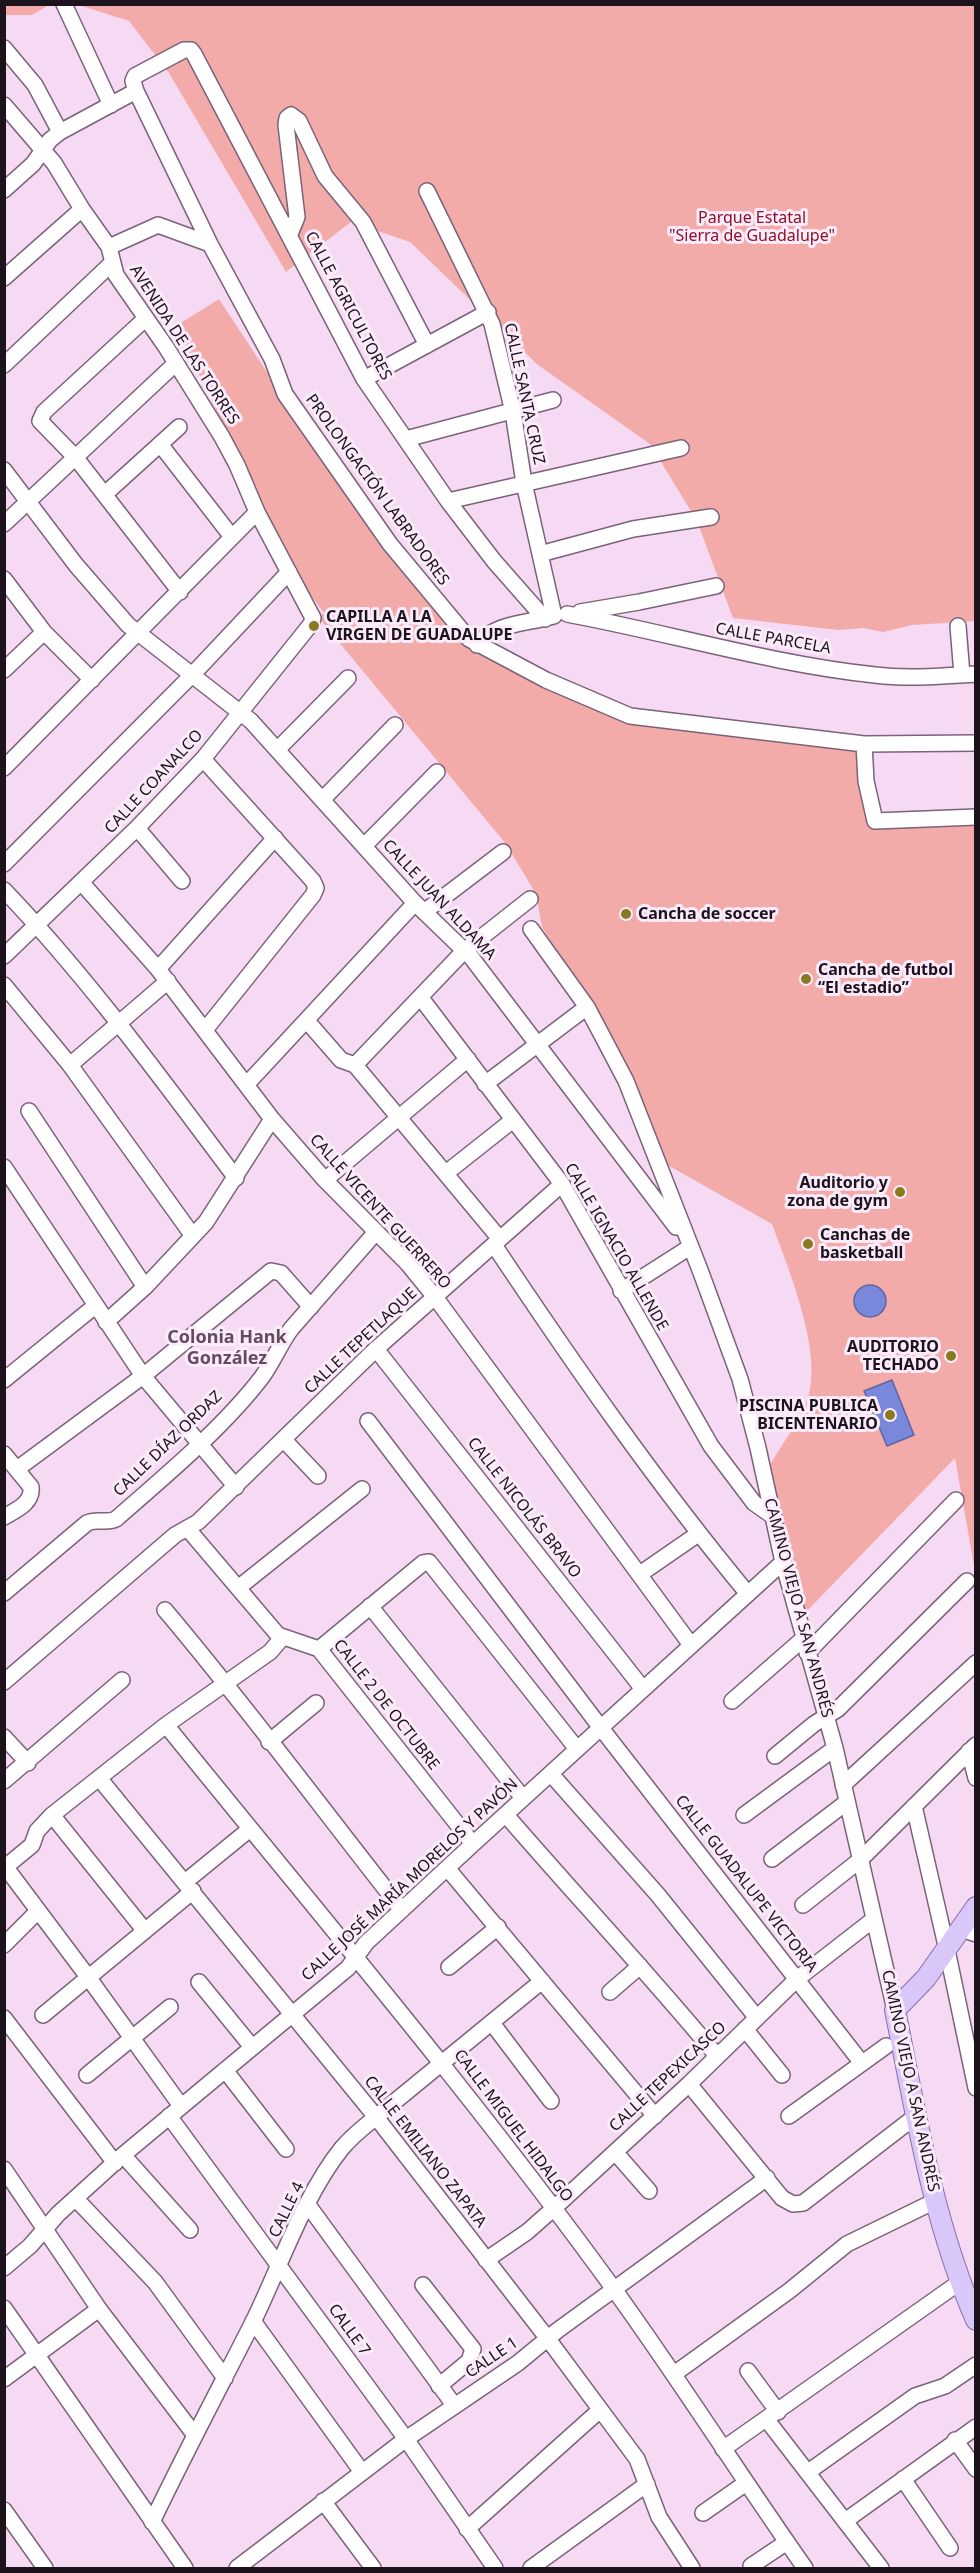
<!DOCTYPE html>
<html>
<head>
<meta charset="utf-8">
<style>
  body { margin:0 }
  #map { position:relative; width:980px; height:2573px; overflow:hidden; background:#f6daf4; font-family:"Noto Sans",sans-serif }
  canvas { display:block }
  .frame { position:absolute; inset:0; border:6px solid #1c131c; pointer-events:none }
</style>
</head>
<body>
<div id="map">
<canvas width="980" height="2573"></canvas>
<div class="frame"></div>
</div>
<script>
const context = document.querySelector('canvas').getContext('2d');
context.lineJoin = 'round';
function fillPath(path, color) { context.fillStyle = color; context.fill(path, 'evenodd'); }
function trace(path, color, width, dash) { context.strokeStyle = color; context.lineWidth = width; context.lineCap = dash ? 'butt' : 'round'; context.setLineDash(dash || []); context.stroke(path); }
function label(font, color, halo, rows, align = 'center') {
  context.font = font + ' "Noto Sans",sans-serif'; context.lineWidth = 6; context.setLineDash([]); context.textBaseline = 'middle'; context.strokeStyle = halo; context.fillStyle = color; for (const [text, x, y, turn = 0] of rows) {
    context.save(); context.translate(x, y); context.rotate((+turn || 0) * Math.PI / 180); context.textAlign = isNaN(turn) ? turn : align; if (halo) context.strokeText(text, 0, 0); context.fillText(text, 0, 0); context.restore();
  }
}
fillPath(new Path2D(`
  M4 5 5 4 49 5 32 15H5Z
  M79 5H975V621L912 625 883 632 864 628 838 630 733 618 697 521 650 444 538 365 410 242 351 222 286 272 169 73 129 21Z
  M219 299 339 482 397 563 452 631 482 656 626 721 857 749 869 829 975 825V1571L955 1458 806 1612 769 1466C781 1446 797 1425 806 1403 826 1358 788 1268 772 1224L664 1163 559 956 542 927 536 894 506 844 319 618 324 613 292 570 176 326Z`), '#f3abaa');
const water = new Path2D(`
  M854 1301a16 16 0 1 1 32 0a16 16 0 1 1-32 0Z
  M892 1380 914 1435 887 1446 864 1391Z`);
fillPath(water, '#7988da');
trace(water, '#5d65a1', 1.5);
const minor = new Path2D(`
  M64 4 111 105
  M4 48 35 85 60 132
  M4 105 54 163 82 209 109 247 116 275 166 347 222 437 237 465 257 512 313 618 311 624 203 759 137 828 4 956
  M4 190 33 164 50 140 60 132 136 91
  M427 191 492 324 513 412 524 483 554 616
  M290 234 297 217 286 125 287 118 291 115 299 121 325 176 363 222 427 345
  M109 247 158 225 210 244
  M4 278 82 209
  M145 319 44 412 40 421 76 458 180 592
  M4 365 112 263
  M364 379 488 312
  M406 439 553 400
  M160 444 232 537
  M4 470 76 565 128 625 251 721 415 903 471 957 676 1227
  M105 494 179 427
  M448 501 681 448
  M4 524 175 364
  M540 554 633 529 711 517
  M4 579 44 632 92 680
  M580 612 639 602 716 586
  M567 614C670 633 771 664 875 675 908 679 943 676 976 674
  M545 619 494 561 448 501 364 379 194 54 191 50H184L135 76 133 81 136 91 210 244 272 359 285 394 390 544 469 639 546 680 630 716 864 744 976 743
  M958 626 962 675
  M477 645C496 622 526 624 553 616
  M4 670 44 632
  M864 744 866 781 875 821 976 817
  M277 750 348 678
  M203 759 313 881 316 888 313 895 205 1030
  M4 768 257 512
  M322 800 395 725
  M137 828 182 881
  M364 846 437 772
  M4 864 193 674 289 572
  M81 882 158 969 272 1119 325 1180 408 1264 435 1297 691 1645
  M4 890C90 980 162 1080 236 1178
  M424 912 503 852
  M531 929 587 1007 626 1081 700 1270 740 1379 758 1448 783 1562 835 1748 895 2010
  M158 969 275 838
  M4 985 70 1065 193 1236
  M421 998 562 1184 711 1446 754 1503 774 1517
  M307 1021 341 1060 355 1065 500 1239
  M70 1065 168 981
  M355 1065 464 951 530 899
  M485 1084 587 1007
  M246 1085 415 903
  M29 1111 145 1287
  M4 1167 143 1376 236 1487
  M446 1173 513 1120
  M325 1180 468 1059
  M494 1245C574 1365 656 1483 748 1594
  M621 1291 690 1247
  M106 1322 145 1287 206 1222 272 1119
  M376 1349 643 1689
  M4 1380 95 1306
  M368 1421 601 1728 861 2062
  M284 1440 318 1476
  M4 1454 31 1487C33 1503 16 1510 4 1517
  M17 1469 143 1376 271 1271 281 1273 311 1307
  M187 1528 278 1635 319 1649 473 1844
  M640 1574 698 1534
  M238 1588 362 1489
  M4 1593 87 1523C97 1518 107 1524 116 1519 165 1476 223 1428 262 1377 273 1362 280 1344 291 1329L376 1232
  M370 1606 523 1798
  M165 1610C247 1707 323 1810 402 1910
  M319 1649 423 1563 429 1562 577 1749
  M807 1653 956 1500
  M4 1682 175 1535 198 1522 376 1349 562 1184
  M732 1701 804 1638
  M166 1725C318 1913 474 2096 616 2292 681 2382 741 2477 805 2568
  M4 1737 28 1763
  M269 1742 316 1703
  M969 1751 976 1778
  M775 1756 814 1724 838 1709 967 1581
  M551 1774 658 1895 757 2018
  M99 1778 376 2117 548 2339 637 2459 659 2517 692 2568
  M4 1781 122 1680
  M843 1785 976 1663
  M914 1806 947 1950 976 2088
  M52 1815 145 1931
  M506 1815C576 1896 649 1974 717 2056
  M744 1815 835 1748
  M772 1859 847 1802
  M447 1868 655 2116
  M7 1869 88 1977 181 2106
  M4 1870 9 1864 32 1845 37 1831 52 1815 166 1725 270 1652 282 1638
  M185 1882 250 1829
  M803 1905 860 1860 976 1745
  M961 1929 976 1934
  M4 1945 37 1912
  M449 1967 498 1927
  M199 1982 252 2047
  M610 1992 640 1966
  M43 2015 193 1891
  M4 2018 115 2163
  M492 2023 551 2101
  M745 2029 782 2075
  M225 2070 286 2149
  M87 2075 170 2007
  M689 2084 782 2198 793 2204 803 2203 916 2116
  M169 2116 406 2439 495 2568
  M789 2116 886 2046
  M615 2152 649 2191
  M123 2155 190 2230
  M4 2169 99 2309 194 2434
  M76 2199 155 2282 225 2378
  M308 2205 454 2405
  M486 2260 527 2232 553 2209 689 2084 797 1979 874 1919
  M4 2268 30 2246 58 2214 123 2155 348 1968 366 1943 473 1844 783 1562
  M423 2285 473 2349 469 2361 439 2386
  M4 2308 185 2568
  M253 2321 362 2472
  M748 2371 778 2412
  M674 2374 789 2291 847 2244 935 2201
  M4 2379 99 2309
  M767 2420 881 2568
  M955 2440 976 2469
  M723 2449 960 2282
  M808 2472 915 2396 945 2386 976 2365
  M903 2479 950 2548
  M323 2501 373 2568
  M4 2510 45 2568
  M703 2513 746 2483
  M845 2521 976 2427
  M152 2522C184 2455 219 2389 253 2322 280 2267 304 2195 342 2148 352 2136 365 2126 376 2117L542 1981
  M467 2529 600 2410
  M751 2566 787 2542
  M237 2568 406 2439 518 2363 558 2330 767 2178
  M531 2568 647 2484`);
const major = new Path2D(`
  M976 1907 926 1978 895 2010C916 2114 933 2222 976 2320`);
trace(minor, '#7b6279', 18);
trace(major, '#876fa9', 22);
trace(minor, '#fff', 15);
trace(major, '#dac7f9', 20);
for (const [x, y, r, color] of [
  [314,626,6,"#887a20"],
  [626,914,6,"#887a20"],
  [806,979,6,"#887a20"],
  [900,1192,6,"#887a20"],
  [808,1244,6,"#887a20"],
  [951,1356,6,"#887a20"],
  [890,1415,6,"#887a20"]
]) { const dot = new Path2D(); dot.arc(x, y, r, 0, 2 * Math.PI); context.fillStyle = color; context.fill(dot); trace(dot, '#fcebfb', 2); }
label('16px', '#8b1224', '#fcebfb', [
  ["Parque Estatal",752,218],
  ["\"Sierra de Guadalupe\"",752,236]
]);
label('16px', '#1c131c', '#fcebfb', [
  ["CALLE AGRICULTORES",348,306,62],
  ["AVENIDA DE LAS TORRES",184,345,57],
  ["CALLE SANTA CRUZ",524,394,78],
  ["PROLONGACIÓN LABRADORES",377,490,54],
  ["CALLE PARCELA",773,639,10],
  ["CALLE COANALCO",154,782,-47],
  ["CALLE JUAN ALDAMA",439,900,47],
  ["CALLE VICENTE GUERRERO",380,1212,48],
  ["CALLE IGNACIO ALLENDE",616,1247,60],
  ["CALLE TEPETLAQUE",361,1341,-43],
  ["CALLE DÍAZ ORDAZ",168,1444,-44],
  ["CALLE NICOLÁS BRAVO",524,1508,52],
  ["CAMINO VIEJO A SAN ANDRÉS",798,1608,75],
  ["CALLE 2 DE OCTUBRE",386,1705,52],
  ["CALLE JOSÉ MARÍA MORELOS Y PAVÓN",410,1880,-43],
  ["CALLE GUADALUPE VICTORIA",746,1884,52],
  ["CALLE TEPEXICASCO",668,2077,-43],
  ["CAMINO VIEJO A SAN ANDRÉS",910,2081,78],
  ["CALLE MIGUEL HIDALGO",513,2126,53],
  ["CALLE EMILIANO ZAPATA",425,2152,52],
  ["CALLE 4",287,2210,-64],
  ["CALLE 7",349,2330,54],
  ["CALLE 1",492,2358,-34]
]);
label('bold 16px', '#1c131c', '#fcebfb', [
  ["CAPILLA A LA",326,617],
  ["VIRGEN DE GUADALUPE",326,635],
  ["Cancha de soccer",638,914],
  ["Cancha de futbol",818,970],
  ["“El estadio”",818,988],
  ["Auditorio y",888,1183,"right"],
  ["zona de gym",888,1201,"right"],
  ["Canchas de",820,1235],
  ["basketball",820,1253],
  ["AUDITORIO",939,1347,"right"],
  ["TECHADO",939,1365,"right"],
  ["PISCINA PUBLICA",878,1406,"right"],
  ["BICENTENARIO",878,1424,"right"]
], 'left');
label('bold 18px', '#634c62', '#fcebfb', [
  ["Colonia Hank",227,1338],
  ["González",227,1359]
]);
</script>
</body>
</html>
